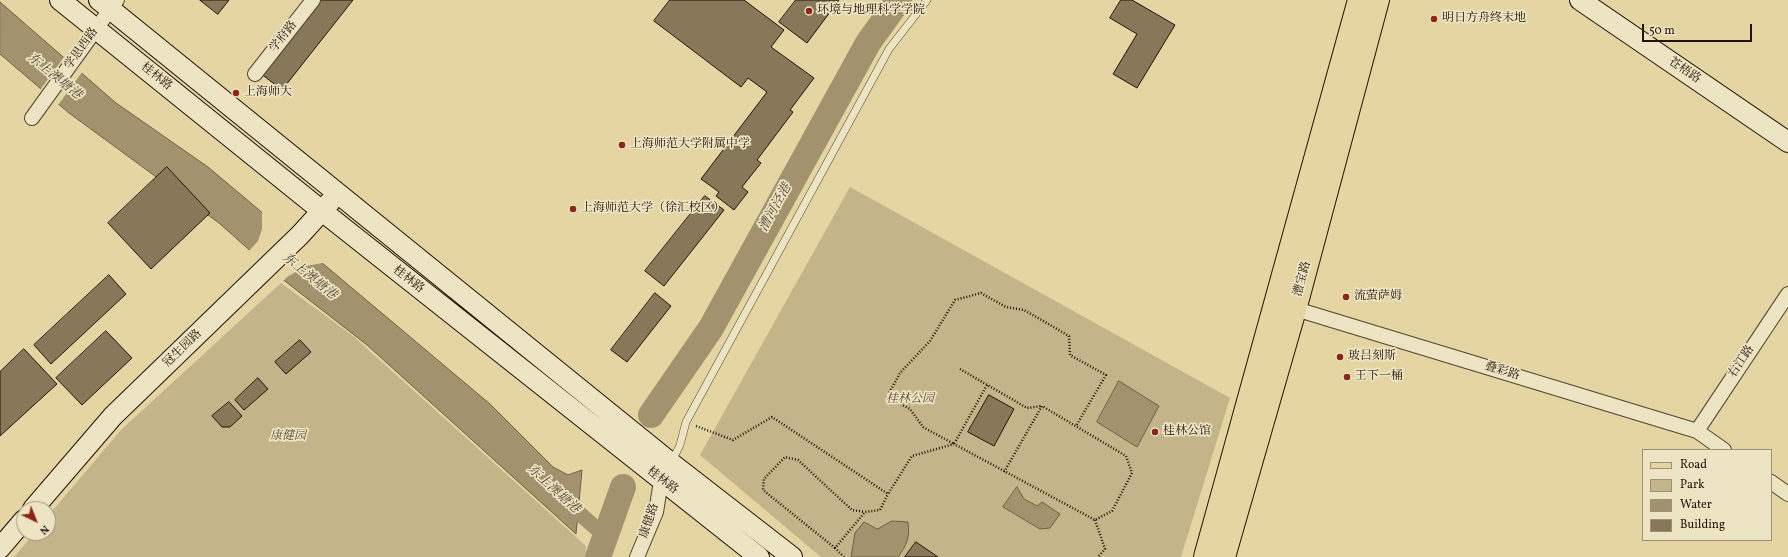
<!DOCTYPE html>
<html>
<head>
<meta charset="utf-8">
<style>
  body { margin:0 }
  #map { position:relative; width:1788px; height:557px; overflow:hidden; background:#e4d5a3; font-family:Vollkorn,serif }
  canvas { display:block }
  .legend { position:absolute; left:1642px; top:449px; width:130px; height:92px; box-sizing:border-box; background:#ede4c3; border:1px solid #9c9078; margin:0; padding:5px 7px; list-style:none; font-size:12px; color:#221308 }
  .legend li { display:flex; align-items:center; gap:8px; height:20px }
  .legend b { width:20px; border:1px solid #9c9078 }
  .north { position:absolute; left:16px; top:501px; width:40px; height:40px; box-sizing:border-box; background:#ede4c3; border:1px solid #9c9078; border-radius:50%; rotate:137deg; font-size:11px; font-weight:700; line-height:16px; text-align:center; color:#221308 }
  .north::after { content:''; display:block; margin:auto; width:14px; height:18px; background:#8f2418; clip-path:polygon(50% 0,100% 100%,50% 72%,0 100%) }
  .scale { position:absolute; left:1642px; top:24px; width:110px; height:18px; box-sizing:border-box; border:2px solid #221308; border-top:0; padding-left:5px; font-size:12px; line-height:14px; white-space:nowrap; color:#221308; -webkit-text-stroke:3px #ede4c3; paint-order:stroke }
</style>
</head>
<body>
<div id="map">
<canvas width="1788" height="557"></canvas>
<ul class="legend">
<li><b style="height:5px;background:#e4d5a3"></b>Road</li>
<li><b style="height:11px;background:#c3b489"></b>Park</li>
<li><b style="height:11px;background:#a2936e"></b>Water</li>
<li><b style="height:11px;background:#877859"></b>Building</li>
</ul>
<div class="north">N</div>
<div class="scale">50 m</div>
</div>
<script>
const context = document.querySelector('canvas').getContext('2d');
context.lineJoin = 'round';
function fillPath(path, color) { context.fillStyle = color; context.fill(path, 'evenodd'); }
function trace(path, color, width, dash) { context.strokeStyle = color; context.lineWidth = width; context.lineCap = dash ? 'butt' : 'round'; context.setLineDash(dash || []); context.stroke(path); }
function label(font, color, halo, rows, align = 'center') {
  context.font = font + ' Vollkorn,"Noto Serif SC",serif'; context.lineWidth = 3.5; context.setLineDash([]); context.textBaseline = 'middle'; context.strokeStyle = halo; context.fillStyle = color; for (const [text, x, y, turn = 0] of rows) {
    context.save(); context.translate(x, y); context.rotate((+turn || 0) * Math.PI / 180); context.textAlign = isNaN(turn) ? turn : align; if (halo) context.strokeText(text, 0, 0); context.fillText(text, 0, 0); context.restore();
  }
}
fillPath(new Path2D(`
  M850 187 1230 398 1181 557H821L700 455Z
  M281 283 353 336 586 546 585 557H14L34 533H48V516L121 430Z`), '#c3b489');
const water = new Path2D(`
  M0 2 116 103 208 167 490 404 553 467 568 475 582 470 576 534 367 345 281 278 219 223 69 113 0 54Z
  M1119 381 1159 406 1137 447 1097 422Z
  M1017 487 1024 499 1037 506 1042 502 1060 514 1050 528 1040 529 1003 507Z
  M892 521 908 522C910 537 907 545 898 557H851L855 533 864 522 877 529Z`);
fillPath(water, '#a2936e');
trace(water, '#6f6045', 1);
fillPath(new Path2D(`
  M64 57 83 71 58 105 40 90Z
  M262 210 327 264 322 263 306 266 287 277 283 281 280 279 248 252 258 241 262 229Z`), '#e4d5a3');
trace(new Path2D(`
  M563 499 605 536`), '#a2936e', 15);
trace(new Path2D(`
  M651 415 711 328 868 43 899 0
  M598 557 623 487`), '#a2936e', 26);
const building = new Path2D(`
  M200 0H229L218 14Z
  M316 0H353L282 90 260 73Z
  M670 0H744L784 30 771 47 814 78 790 110 793 112 757 160 761 163 742 187 748 192 734 210 716 196 719 192 701 179 767 92 748 78 741 87 654 21Z
  M796 0H839L807 43 779 22Z
  M1121 0H1132L1175 25 1137 88 1113 74 1137 34 1110 18Z
  M167 167 210 213 151 269 108 223Z
  M705 196 724 210 664 286 645 271Z
  M109 275 126 294 51 364 34 345Z
  M655 293 671 306 627 362 611 350Z
  M106 331 132 358 82 405 56 378Z
  M300 340 311 352 286 374 275 362Z
  M24 349 57 384 0 436V372Z
  M258 378 268 389 244 410 235 400Z
  M989 395 1014 409 994 446 968 432Z
  M229 402 242 416 230 427H222L212 416Z
  M916 542 938 557H905Z`);
fillPath(building, '#877859');
trace(building, '#221308', 1);
const lane = new Path2D(`
  M672 461 680 445 686 422 889 49 927 0`);
const street = new Path2D(`
  M255 74 313 0
  M32 118 117 0
  M1289 307 1697 431 1724 450
  M1697 431 1788 294
  M1771 482 1788 494
  M637 557 656 512 661 481 666 473`);
const secondary = new Path2D(`
  M60 0 322 211 759 557
  M99 0 671 463 792 557
  M1580 0 1788 142
  M33 509 113 416 300 235 330 202
  M0 548 24 520`);
const primary = new Path2D(`
  M1205 557 1359 0
  M1224 557 1295 310 1378 0`);
trace(lane, '#52442f', 8);
trace(street, '#52442f', 16);
trace(secondary, '#221308', 22);
trace(primary, '#221308', 24);
trace(new Path2D(`
  M960 369 1027 408 1042 406
  M987 385 954 444 923 427 910 409 887 397 900 373 930 341 955 300 981 293 1006 307 1024 310 1069 336 1070 355 1106 375 1076 426
  M696 426 733 440 772 417 888 494 912 456 954 444 1095 520 1112 511 1132 473 1126 456 1042 406 1004 472
  M1095 520 1105 549 1098 557
  M835 548 763 490 764 479 785 457 798 460 852 510 865 512
  M844 557 835 548 865 512 880 510 888 494`), '#221308', 2.5, [1, 2]);
trace(lane, '#ede4c3', 7);
trace(street, '#ede4c3', 14);
trace(secondary, '#ede4c3', 20);
trace(primary, '#e4d5a3', 22);
for (const [x, y, r, color] of [
  [809,11,4,"#8f2418"],
  [1434,19,4,"#8f2418"],
  [236,93,4,"#8f2418"],
  [622,145,4,"#8f2418"],
  [573,209,4,"#8f2418"],
  [1346,297,4,"#8f2418"],
  [1340,357,4,"#8f2418"],
  [1347,377,4,"#8f2418"],
  [1155,432,4,"#8f2418"]
]) { const dot = new Path2D(); dot.arc(x, y, r, 0, 2 * Math.PI); context.fillStyle = color; context.fill(dot); trace(dot, '#ede4c3', 1.5); }
label('12px', '#221308', '#ede4c3', [
  ["环境与地理科学学院",817,11],
  ["明日方舟终末地",1442,19],
  ["上海师大",244,93],
  ["上海师范大学附属中学",630,145],
  ["上海师范大学（徐汇校区）",581,209],
  ["流萤萨姆",1354,297],
  ["玻吕刻斯",1348,357],
  ["王下一桶",1355,377],
  ["桂林公馆",1163,432]
], 'left');
label('12px', '#221308', '#ede4c3', [
  ["学府路",284,37,-52],
  ["学思西路",82,49,-54],
  ["苍梧路",1684,71,34],
  ["桂林路",156,77,39],
  ["漕宝路",1303,279,-75],
  ["桂林路",408,280,38],
  ["冠生园路",183,349,-44],
  ["右江路",1742,362,-56],
  ["叠彩路",1502,372,17],
  ["桂林路",662,481,38],
  ["康健路",650,521,-71]
]);
label('italic 12px', '#5a4b35', '#ede4c3', [
  ["桂林公园",910,400],
  ["康健园",288,437]
]);
label('italic 13px', '#554631', '#ede4c3', [
  ["东上澳塘港",54,77,39],
  ["漕河泾港",776,208,-61],
  ["东上澳塘港",309,277,39],
  ["东上澳塘港",553,490,42]
]);
</script>
</body>
</html>
